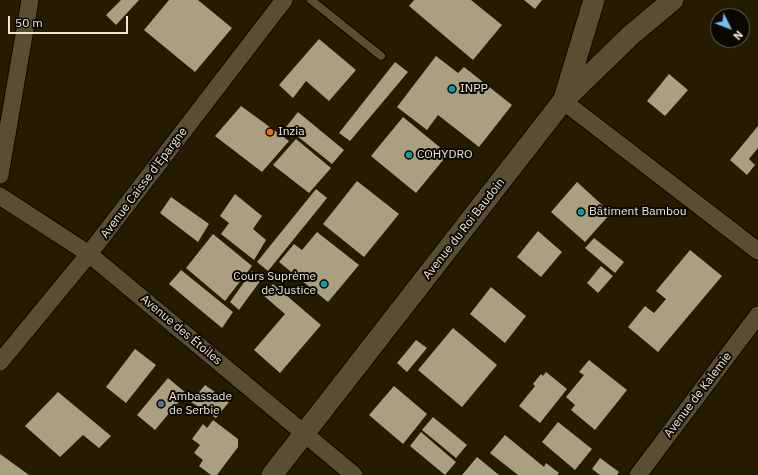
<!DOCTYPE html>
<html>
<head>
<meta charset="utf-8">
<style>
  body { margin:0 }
  #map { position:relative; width:758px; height:475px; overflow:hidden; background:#251b01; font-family:"IBM Plex Sans",sans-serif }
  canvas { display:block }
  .north { position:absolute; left:710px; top:8px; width:40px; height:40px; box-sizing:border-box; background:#0a0701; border:1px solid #656157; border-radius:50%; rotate:132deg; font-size:11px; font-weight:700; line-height:16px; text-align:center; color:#ede7d7 }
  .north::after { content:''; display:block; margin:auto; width:14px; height:18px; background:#71c1f5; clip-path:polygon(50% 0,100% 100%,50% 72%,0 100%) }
  .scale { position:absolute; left:8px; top:16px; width:120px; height:18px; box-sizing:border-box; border:2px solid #ede7d7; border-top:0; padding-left:5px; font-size:12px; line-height:14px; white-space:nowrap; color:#ede7d7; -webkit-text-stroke:3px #0a0701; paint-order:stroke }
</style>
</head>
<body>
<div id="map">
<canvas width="758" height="475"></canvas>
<div class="north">N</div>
<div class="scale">50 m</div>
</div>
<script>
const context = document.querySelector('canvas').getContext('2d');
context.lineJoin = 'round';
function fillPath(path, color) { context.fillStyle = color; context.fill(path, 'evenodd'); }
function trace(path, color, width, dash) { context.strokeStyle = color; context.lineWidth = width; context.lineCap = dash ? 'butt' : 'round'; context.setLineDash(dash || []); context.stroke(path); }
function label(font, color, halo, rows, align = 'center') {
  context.font = font + ' "IBM Plex Sans",sans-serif'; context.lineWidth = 4; context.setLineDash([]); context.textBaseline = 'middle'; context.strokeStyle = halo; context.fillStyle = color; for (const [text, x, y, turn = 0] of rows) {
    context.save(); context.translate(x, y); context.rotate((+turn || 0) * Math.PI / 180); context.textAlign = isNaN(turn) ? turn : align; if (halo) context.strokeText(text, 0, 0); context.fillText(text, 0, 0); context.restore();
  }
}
fillPath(new Path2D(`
  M121 0H139L116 25 106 15Z
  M169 0H198L232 28 195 72 144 30Z
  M414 0H471L502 25 473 60 409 6Z
  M524 0H542L535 9Z
  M319 39 356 70 329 101 306 81 293 98 279 85Z
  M436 56 458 73 464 67 512 105 479 147 438 115 427 130 397 107Z
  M395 62 408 72 350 141 339 133Z
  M669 74 688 90 665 116 647 101Z
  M241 106 289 141 262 172 215 136Z
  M298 112 344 150 332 164 286 127Z
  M403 117 448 154 416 193 371 156Z
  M758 126V148L749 159 755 165 747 175 730 160Z
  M296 139 331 168 309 193 273 165Z
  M357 181 399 214 364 257 323 224Z
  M577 182 611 213 585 242 551 212Z
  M316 189 327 198 268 271 257 262Z
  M235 194 262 216 253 229 266 240 254 260 221 234 229 223 220 216Z
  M171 197 209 224 198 242 160 213Z
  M538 231 562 252 541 277 517 257Z
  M317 232 359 265 328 302 279 262 294 244 302 250Z
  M213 234 252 266 225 301 186 268Z
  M594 238 624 262 615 273 585 248Z
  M690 250 722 276 658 352 628 327 645 306 654 313 666 299 656 291Z
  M601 266 613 276 598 293 587 283Z
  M181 270 233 312 222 328 169 284Z
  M252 271 261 280 239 310 230 302Z
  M273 284 321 325 280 373 254 350 285 314 263 295Z
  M491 287 526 316 505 343 470 314Z
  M453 328 497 365 462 407 418 370Z
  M416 340 427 348 407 372 397 363Z
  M135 349 156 365 126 403 106 387Z
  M589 360 627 390 595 430 571 410 575 405 566 397 584 375 579 372Z
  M546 372 567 389 540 423 519 406 535 386 533 384 541 374 543 376Z
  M168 378 186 393 155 430 137 415Z
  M205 385 229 402 216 418 191 402Z
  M394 386 427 414 403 444 369 415Z
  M58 392 111 436 99 448 83 435 60 457 25 426Z
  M433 417 467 445 456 458 422 430Z
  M213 420 238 439V447L217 475H211L199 466 203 460 194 453 200 445 192 439 203 424 207 428Z
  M558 422 592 449 575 470 542 442Z
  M421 432 456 462 445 475 410 446Z
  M505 435 544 467 546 463 559 473 557 475H518L490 453Z
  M0 454 29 475H0Z
  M477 457 499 475H462Z
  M600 458 619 472 617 475H600L592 469Z`), '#ab9f81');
const service = new Path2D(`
  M311 0 381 56`);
const minor = new Path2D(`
  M563 101 758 251
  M0 175 30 0
  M0 196 89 254 354 475
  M0 362 89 254 284 0
  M638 475 758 315`);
const tertiary = new Path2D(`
  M564 99 594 0
  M272 475 563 101 631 35 673 0`);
trace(service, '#0e0600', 10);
trace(minor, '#0e0600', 19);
trace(tertiary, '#0e0600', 23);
trace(service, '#594e32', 8);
trace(minor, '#594e32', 17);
trace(tertiary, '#594e32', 21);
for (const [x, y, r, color] of [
  [452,89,4,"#0f9aa8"],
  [270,132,4,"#e8710a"],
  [409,155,4,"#0f9aa8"],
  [581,212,4,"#0f9aa8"],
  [324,284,4,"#0f9aa8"],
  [161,404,4,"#5c6f8a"]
]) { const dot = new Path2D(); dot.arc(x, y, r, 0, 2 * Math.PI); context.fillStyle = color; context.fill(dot); trace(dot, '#0a0701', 1.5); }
label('12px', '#ede7d7', '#0a0701', [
  ["INPP",460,89],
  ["Inzia",278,132],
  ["COHYDRO",417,155],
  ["Bâtiment Bambou",589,212],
  ["Cours Suprème",316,277,"right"],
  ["de Justice",316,291,"right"],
  ["Ambassade",169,397],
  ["de Serbie",169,411]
], 'left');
label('12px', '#ede7d7', '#0a0701', [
  ["Avenue Caisse d'Epargne",144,183,-53],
  ["Avenue du Roi Baudoin",464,229,-52],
  ["Avenue des Étoiles",181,330,40],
  ["Avenue de Kalemie",698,395,-53]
]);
</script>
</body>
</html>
